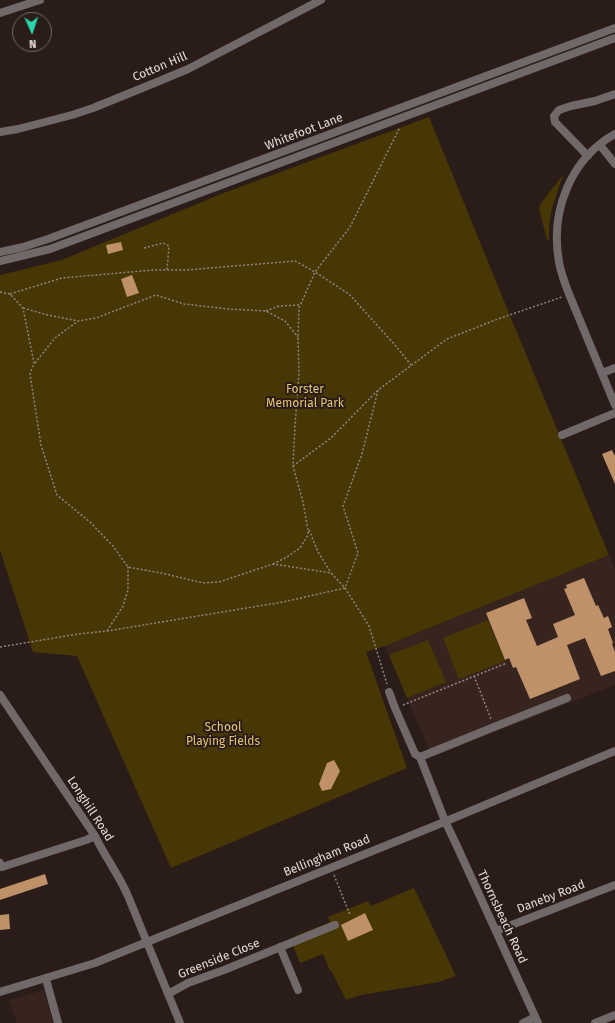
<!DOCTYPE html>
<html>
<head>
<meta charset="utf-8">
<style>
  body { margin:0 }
  #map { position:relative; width:615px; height:1023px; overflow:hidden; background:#2a1c19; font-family:"Fira Sans",sans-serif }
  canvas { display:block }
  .north { position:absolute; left:12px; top:12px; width:40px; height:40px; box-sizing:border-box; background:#2a1c19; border:1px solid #746865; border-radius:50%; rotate:177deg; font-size:11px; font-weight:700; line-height:16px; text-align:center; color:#e3d9d6 }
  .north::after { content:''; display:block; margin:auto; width:14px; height:18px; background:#2ad5ac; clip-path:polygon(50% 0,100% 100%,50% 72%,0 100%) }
</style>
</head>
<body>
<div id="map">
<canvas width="615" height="1023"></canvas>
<div class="north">N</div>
</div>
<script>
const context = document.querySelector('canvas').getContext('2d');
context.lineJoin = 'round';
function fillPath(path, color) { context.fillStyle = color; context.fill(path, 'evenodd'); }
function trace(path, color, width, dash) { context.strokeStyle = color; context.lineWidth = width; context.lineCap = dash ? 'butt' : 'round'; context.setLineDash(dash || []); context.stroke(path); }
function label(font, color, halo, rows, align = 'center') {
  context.font = font + ' "Fira Sans",sans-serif'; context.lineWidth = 4; context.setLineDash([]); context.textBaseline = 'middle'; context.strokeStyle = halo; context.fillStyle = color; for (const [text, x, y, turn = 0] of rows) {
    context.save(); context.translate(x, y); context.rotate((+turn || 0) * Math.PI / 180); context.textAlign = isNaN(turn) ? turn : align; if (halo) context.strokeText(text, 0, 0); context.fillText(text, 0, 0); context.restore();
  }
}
fillPath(new Path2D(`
  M609 555 615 569V685L432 757 385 646Z
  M44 990 53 1023H17L9 1000Z`), '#38241f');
fillPath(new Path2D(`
  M429 117 506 306 609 555 385 646 366 652 407 768 171 868 77 656 33 652 0 550V275L62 260 221 194Z
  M563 175 552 208 549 226V240H547L539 208 541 203Z
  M488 620 505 661 459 679 443 638Z
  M428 640 446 682 407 698 389 655Z
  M414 888 456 976 439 982 361 995 346 1000 332 972 330 971 323 954 300 963 293 945 298 943 295 936 330 922 328 917 368 901 371 906Z`), '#473704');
fillPath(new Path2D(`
  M121 242 123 250 108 254 106 245Z
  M132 275 139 293 127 297 121 279Z
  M612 450 615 456V484L602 454Z
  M584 578 596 606 598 605 604 618 608 616 612 627 608 629 613 643 612 644 615 652V671L601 676 585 638 567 645 580 679 530 699 516 667 513 668 509 658 505 660 486 613 524 598 532 618 526 620 537 646 558 637 553 624 575 615 564 589 567 588 566 585Z
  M334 760 340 771 331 789 322 791 319 784 327 763Z
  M45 874 48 884 0 900V889Z
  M365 913 373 930 348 941 341 925Z
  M9 914 10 929 0 930V915Z`), '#be9168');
trace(new Path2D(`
  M144 248 163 243 169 246 167 270
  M0 292 10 294 23 308 34 363 30 374 41 445 57 495 90 522 113 546 128 567 166 574 203 583 219 582 273 564 331 573 345 588 369 626 387 684
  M10 294 62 278 153 270H186L295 261 315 272 349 294 395 345 411 365
  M23 308 48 315 78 321
  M266 311 279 306 299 305
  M35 363 55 338 78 321 96 318 156 295 184 304 228 309 266 311 285 321 298 337
  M293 466 331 438 378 390 447 339 498 319 562 297
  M309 530 318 552 331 573
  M273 564 287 557 300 548 308 535V530L303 502 293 466 295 426 299 373 298 337 299 308 315 272 350 227 400 127
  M107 631 123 606 128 590V567
  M0 647 78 634 107 631 283 602 345 588 358 553 343 506 362 454 378 390
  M474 676 491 719
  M403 705 507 663
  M334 875 350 915`), '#8f8481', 1.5, [2, 2]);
trace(new Path2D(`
  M0 13 40 0
  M0 132 18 129 72 115 93 108 157 82 188 69 321 0
  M615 134C570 159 550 212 559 262 561 273 565 284 569 294L615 405
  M600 145 615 164
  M588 156 555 122 554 116 559 110 571 106 595 101 615 94
  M0 252 23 247 48 239 615 28
  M0 261 50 249 615 38
  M602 373 615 368
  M562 435 615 413
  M389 692 395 708 415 754 420 757 445 821 456 844 538 1023
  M0 695 95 836C105 857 119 875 128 896L180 1023
  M420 757 494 727 567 698
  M0 863 2 867 86 840 95 836
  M496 931 615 885
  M280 947 298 990
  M46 979 58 1023
  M0 992 95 963 432 827 615 751
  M168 994 188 983 224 970 335 925
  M523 1023 535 1017
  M595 1023 615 1015`), '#706869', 8);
label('12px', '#e3d9d6', '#2a1c19', [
  ["Cotton Hill",160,67,-23],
  ["Whitefoot Lane",304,132,-21],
  ["Longhill Road",90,809,57],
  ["Bellingham Road",327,856,-22],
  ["Daneby Road",551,897,-21],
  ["Thornsbeach Road",502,917,65],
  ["Greenside Close",219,959,-22]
]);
label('12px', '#e2c471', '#2a1c19', [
  ["Forster",305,390],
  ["Memorial Park",305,404],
  ["School",223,728],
  ["Playing Fields",223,742]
]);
</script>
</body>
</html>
